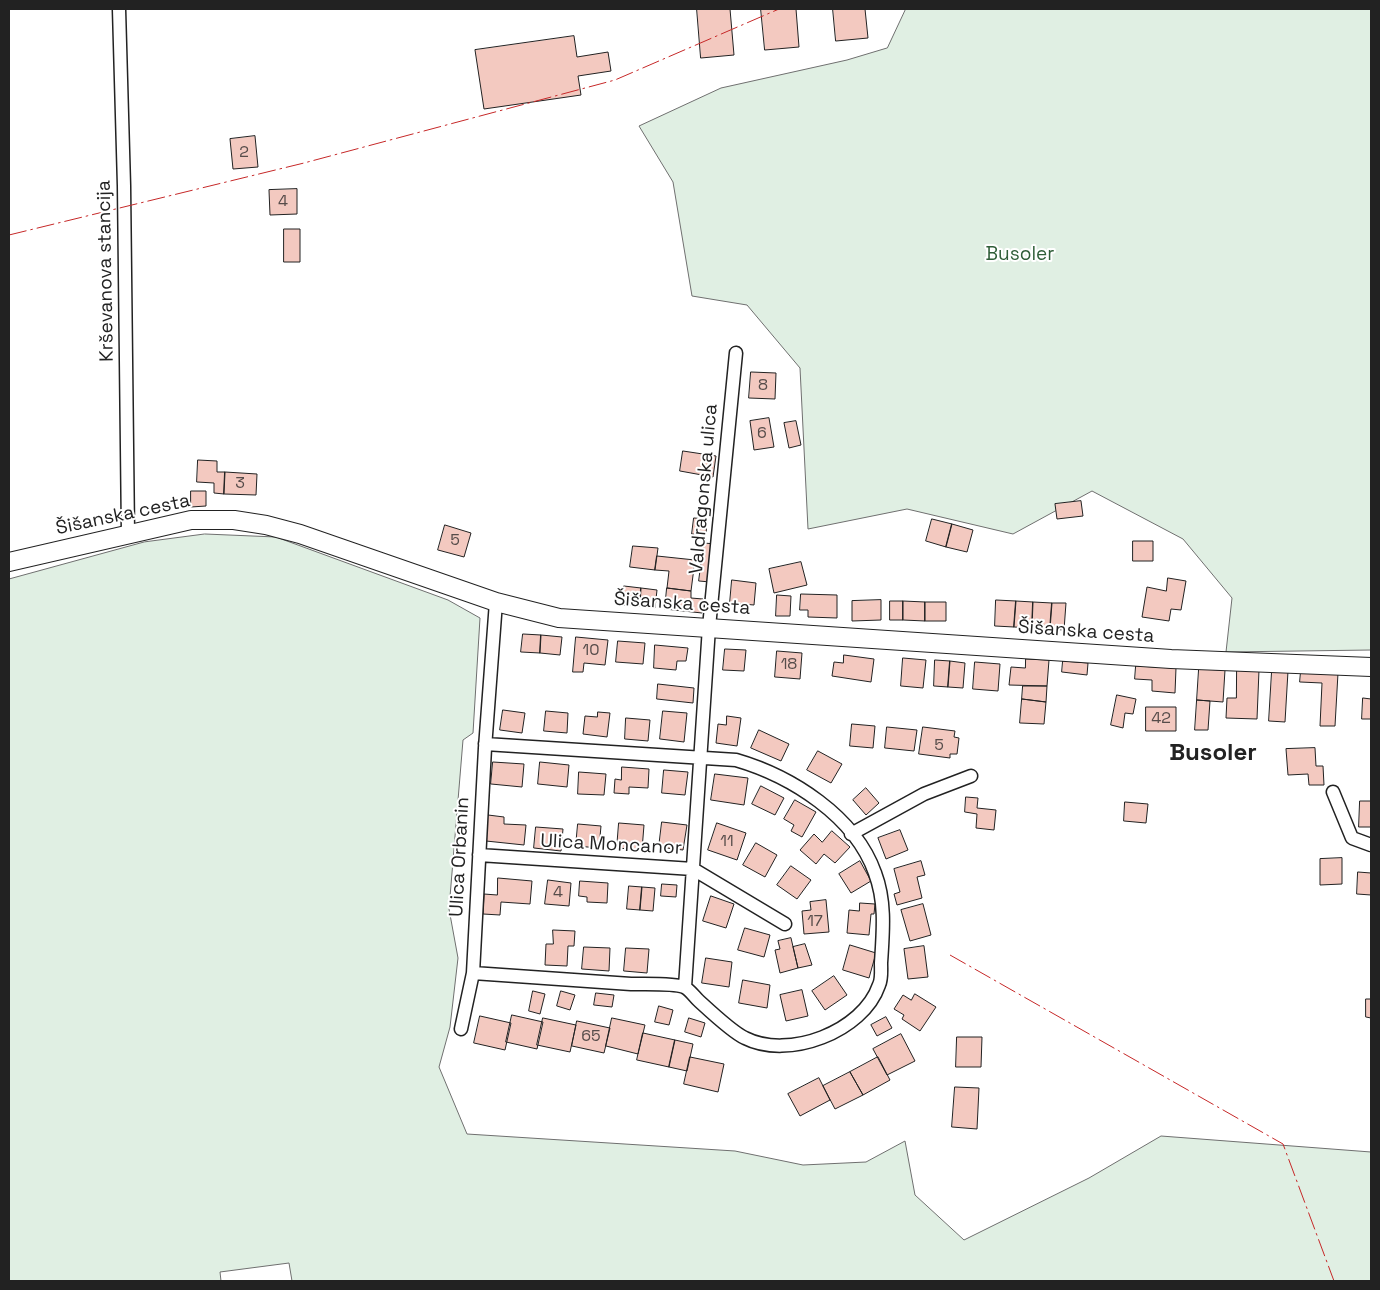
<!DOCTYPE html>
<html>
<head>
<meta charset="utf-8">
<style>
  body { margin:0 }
  #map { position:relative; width:1380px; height:1290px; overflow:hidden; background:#fff; font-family:"Space Grotesk",sans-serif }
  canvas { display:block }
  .frame { position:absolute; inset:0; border:10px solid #222; pointer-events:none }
</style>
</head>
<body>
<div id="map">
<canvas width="1380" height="1290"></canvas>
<div class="frame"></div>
</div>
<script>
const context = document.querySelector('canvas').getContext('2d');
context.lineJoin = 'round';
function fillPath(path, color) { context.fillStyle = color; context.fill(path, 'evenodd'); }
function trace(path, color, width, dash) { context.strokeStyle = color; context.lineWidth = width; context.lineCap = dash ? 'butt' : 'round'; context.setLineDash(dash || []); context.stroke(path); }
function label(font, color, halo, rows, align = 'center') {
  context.font = font + ' "Space Grotesk",sans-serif'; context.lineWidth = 4; context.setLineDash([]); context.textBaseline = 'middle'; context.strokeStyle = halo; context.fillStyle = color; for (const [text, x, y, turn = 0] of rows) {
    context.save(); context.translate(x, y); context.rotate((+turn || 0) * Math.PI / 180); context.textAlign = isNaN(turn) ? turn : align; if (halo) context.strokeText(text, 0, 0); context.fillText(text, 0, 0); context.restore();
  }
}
const green = new Path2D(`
  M906 9H1371V650L1226 652 1232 598 1183 539 1092 491 1013 534 907 509 808 529 800 368 747 305 692 296 673 182 639 126 721 88 847 60 887 48Z
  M205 534 276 537 448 600 480 618 473 733 463 740 449 909 458 958 450 1027 439 1067 467 1134 735 1151 803 1165 866 1162 905 1141 915 1195 964 1240 1089 1178 1161 1136 1371 1152V1281H292L289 1263 220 1272 221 1281H9V579L144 542Z`);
fillPath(green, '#e0efe3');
trace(green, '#6f6f6f', 1);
const building = new Path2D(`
  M697 9H730L734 55 701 58Z
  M761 9H796L799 47 765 50Z
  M833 9H865L868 38 836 41Z
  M574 36 577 57 608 52 611 71 578 76 581 95 484 109 475 50Z
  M255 136 258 167 233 169 230 139Z
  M297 189V214L270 215 269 190Z
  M284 229H300V262H284Z
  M751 372 776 373 775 399 749 398Z
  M769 418 774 447 754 450 750 421Z
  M796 421 801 445 789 448 784 423Z
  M683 451 716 456 713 477 680 471Z
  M198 460 217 461V472H225L224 494 214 493V483L197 482Z
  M225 472 257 474 256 495 224 494Z
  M191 491H206V506L191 507Z
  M1081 501 1083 516 1057 519 1055 504Z
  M694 518 707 519 706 535 692 534Z
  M932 519 952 524 946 547 926 541Z
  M952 524 973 530 967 552 946 547Z
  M445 525 471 533 464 557 438 550Z
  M1133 541H1153V561H1133Z
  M704 543 715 544 710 582 699 581Z
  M633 546 658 548 655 570 630 567Z
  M657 556 695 560 691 591 667 588 669 571 655 570Z
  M801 562 807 585 774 593 769 569Z
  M1168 578 1186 581 1181 610 1171 609 1169 621 1142 617 1147 587 1166 591Z
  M732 580 756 583 754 605 730 603Z
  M624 586 641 588 640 606 622 605Z
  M641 588 657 590 655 608 640 606Z
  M667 588 691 591V598L703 599 702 613 665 609Z
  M801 594 837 595V618L808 617V610H800Z
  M777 595 791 596 790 616H776Z
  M881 600V620L852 621V601Z
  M996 600 1016 601 1014 627 995 626Z
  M890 601H903V620H890Z
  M903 601 925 602V621L903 620Z
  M1016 601 1033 602 1032 628 1014 627Z
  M925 602H946V621H925Z
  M1033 602 1052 603 1050 629 1032 628Z
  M1052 603H1066L1064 630 1050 629Z
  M523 634 541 635 540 653 521 652Z
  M541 635 562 637 560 655 540 653Z
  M576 637 608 640 605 665 584 663 583 672H573Z
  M618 641 645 643 643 664 616 662Z
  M655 645 688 648 686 661H677L676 670 654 668Z
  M725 649 746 650 744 671 723 670Z
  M777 651 802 653 800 679 775 677Z
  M844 655 874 659 871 682 832 676 834 662 843 663Z
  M903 658 926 660 923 688 901 686Z
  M1026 659 1049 660 1047 686 1009 685 1011 667 1025 668Z
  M935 660 950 661 948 687 934 686Z
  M950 661 965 663 963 688 948 687Z
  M1063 661 1088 663 1087 675 1062 672Z
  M975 662 1000 664 998 691 973 689Z
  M1136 666 1176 668 1175 693 1152 691V680L1135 679Z
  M1199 669 1225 670 1223 702 1197 700Z
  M1237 669 1259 670 1257 719 1226 718 1227 698H1236Z
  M1272 671H1288L1285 722 1269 721Z
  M1301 671 1338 673 1335 726H1320L1322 683 1300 682Z
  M658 684 694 688 693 703 657 699Z
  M1023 686H1047L1046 702 1022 699Z
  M1117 695 1136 699 1133 714 1125 713 1123 728 1111 725Z
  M1363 698 1371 699V719H1362Z
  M1022 699 1046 702 1044 724 1020 723Z
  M1197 700 1210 701 1208 730H1195Z
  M1146 707H1176V731H1146Z
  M503 710 525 713 522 733 500 730Z
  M546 711 568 713 567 733 544 731Z
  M663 711 687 713 684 742 660 739Z
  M598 712 610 713 607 737 583 734 585 716 597 717Z
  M727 716 741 718 737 746 716 743 718 724 726 725Z
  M626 718 650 720 648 741 625 739Z
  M852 724 875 726 873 748 850 746Z
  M887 727 917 730 914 751 885 748Z
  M923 727 955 731 954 737 959 738 957 754H950V758L919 754Z
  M759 730 789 744 781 761 751 748Z
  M1315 748 1316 766H1323L1324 785H1309L1308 774 1288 775 1286 749Z
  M818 751 842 764 831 783 807 770Z
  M493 762 524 764 522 787 491 784Z
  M540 762 569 765 567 787 538 784Z
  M622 767 649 769 648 788 629 787V794L614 793 615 779 621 780Z
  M664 770 688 772 685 795 662 793Z
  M579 772 606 774 604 795 578 794Z
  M715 774 748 778 744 805 711 800Z
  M761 786 784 798 775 815 752 804Z
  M866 788 879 803 866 815 853 800Z
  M966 797 978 798 977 808 996 810 994 830 976 828 977 814 965 812Z
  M795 800 816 812 802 837 791 831 794 825 784 819Z
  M1360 801H1371V827H1359Z
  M1125 802 1148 804 1146 823 1124 821Z
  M488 815 504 817V824L526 825 524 845 486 841Z
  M662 822 687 825 683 850 659 847Z
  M619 823 644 825 642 850 617 848Z
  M717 823 746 833 737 860 708 850Z
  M578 824 601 826 599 848 576 846Z
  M536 827 563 829 561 851 534 848Z
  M900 830 908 850 886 859 878 838Z
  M832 831 850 847 835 863 824 854 816 864 800 850 814 834 822 842Z
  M756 843 777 855 765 877 743 865Z
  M1342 858V884L1320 885V859Z
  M860 861 871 881 851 893 839 874Z
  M921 861 925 875 917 877 922 898 897 905 894 894 900 892 894 869Z
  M791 866 811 880 797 899 777 885Z
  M1358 872 1371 873V895L1357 894Z
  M498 878 532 881 530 904 501 902 500 915 483 914 484 894 497 895Z
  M548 880 571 883 569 906 545 904Z
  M580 881 608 883 607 903 587 902V897L579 896Z
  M662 884 677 885 676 897 661 896Z
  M629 886 642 887 640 910 627 909Z
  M642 887 655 888 653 911 640 910Z
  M711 896 734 904 726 928 703 921Z
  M826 900 829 932 804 934 802 911 811 910 810 902Z
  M860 903 875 904 874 914H871L869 935 847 933 849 910 859 911Z
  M923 904 931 935 910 941 901 910Z
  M745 928 770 935 764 957 738 950Z
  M553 930 575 931 574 946H568L567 966 545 965 546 944H553Z
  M791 938 798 968 780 973 775 950 780 949 778 941Z
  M805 944 812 965 798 968 793 947Z
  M850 945 876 953 869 978 843 970Z
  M924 946 928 977 908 979 904 949Z
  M584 947 610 948 609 971 582 969Z
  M626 948 649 949 647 973 624 971Z
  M706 958 732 962 729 987 702 983Z
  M834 976 847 995 825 1010 812 991Z
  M743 980 770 985 767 1008 739 1003Z
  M802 990 808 1016 786 1021 780 995Z
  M533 991 545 994 540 1014 529 1011Z
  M561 991 575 995 570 1010 557 1006Z
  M596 993 614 995 612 1007 594 1005Z
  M915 994 936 1007 920 1031 902 1019 904 1015 894 1009 903 995 911 1000Z
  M1366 999H1371V1018L1366 1017Z
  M659 1006 673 1010 669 1025 655 1022Z
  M512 1015 543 1022 537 1049 506 1042Z
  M480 1016 511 1023 505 1050 474 1043Z
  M886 1017 892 1028 877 1036 871 1025Z
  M543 1018 576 1025 570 1052 537 1045Z
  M612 1018 645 1025 638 1054 606 1046Z
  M689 1018 705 1023 701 1037 685 1032Z
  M577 1021 610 1028 604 1053 572 1046Z
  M643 1033 675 1040 669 1067 637 1060Z
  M901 1034 915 1061 887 1075 873 1049Z
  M957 1037H982L981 1067H956Z
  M675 1040 693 1044 687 1071 669 1067Z
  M690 1057 724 1064 718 1092 684 1084Z
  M878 1057 890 1080 863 1095 850 1072Z
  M850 1072 863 1095 835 1109 823 1086Z
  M819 1078 830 1100 800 1116 788 1094Z
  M955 1087 979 1088 977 1129 952 1127Z`);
fillPath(building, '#f3c9c0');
trace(building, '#222', 1);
const street = new Path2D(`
  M119 9 124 186 128 534
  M1333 792 1352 838 1371 845
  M851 834 924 794 971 776
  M479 855 693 869 785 924
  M473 973C526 977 578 980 631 984 643 984 675 983 684 987 689 989 694 996 698 1000 709 1010 732 1032 745 1038 788 1060 863 1032 879 985 882 979 881 970 881 963 883 932 886 902 875 873 855 816 791 776 736 760L485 744
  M685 987 709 627 736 353
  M461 1029 473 973 485 748 496 602`);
const secondary = new Path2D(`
  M9 562 191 520H234L266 525 300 534 496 602 559 618 1171 659 1371 667`);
trace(street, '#222', 15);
trace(secondary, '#222', 20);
trace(street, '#fff', 12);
trace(secondary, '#fff', 18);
trace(new Path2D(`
  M9 235 304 163 615 80 779 9
  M950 955 1283 1144 1334 1281`), '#c62828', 1, [18, 4, 2.5, 4]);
label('16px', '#564c4a', null, [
  ["2",244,153],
  ["4",283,202],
  ["8",763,386],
  ["6",762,434],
  ["3",240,484],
  ["5",455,541],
  ["10",591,651],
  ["18",789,665],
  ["42",1161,719],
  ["5",939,746],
  ["11",727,842],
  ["4",558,893],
  ["17",815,922],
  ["65",591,1037]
]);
label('19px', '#2f5e38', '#fff', [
  ["Busoler",1020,255]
]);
label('19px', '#222', '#fff', [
  ["Krševanova stancija",106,271,-91],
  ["Valdragonska ulica",704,489,-85],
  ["Šišanska cesta",123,515,-12],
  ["Šišanska cesta",682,604,4],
  ["Šišanska cesta",1086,632,4],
  ["Ulica Moncanor",611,845,3],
  ["Ulica Orbanin",460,857,-87]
]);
label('bold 24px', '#222', '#fff', [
  ["Busoler",1213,753]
]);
</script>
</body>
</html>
